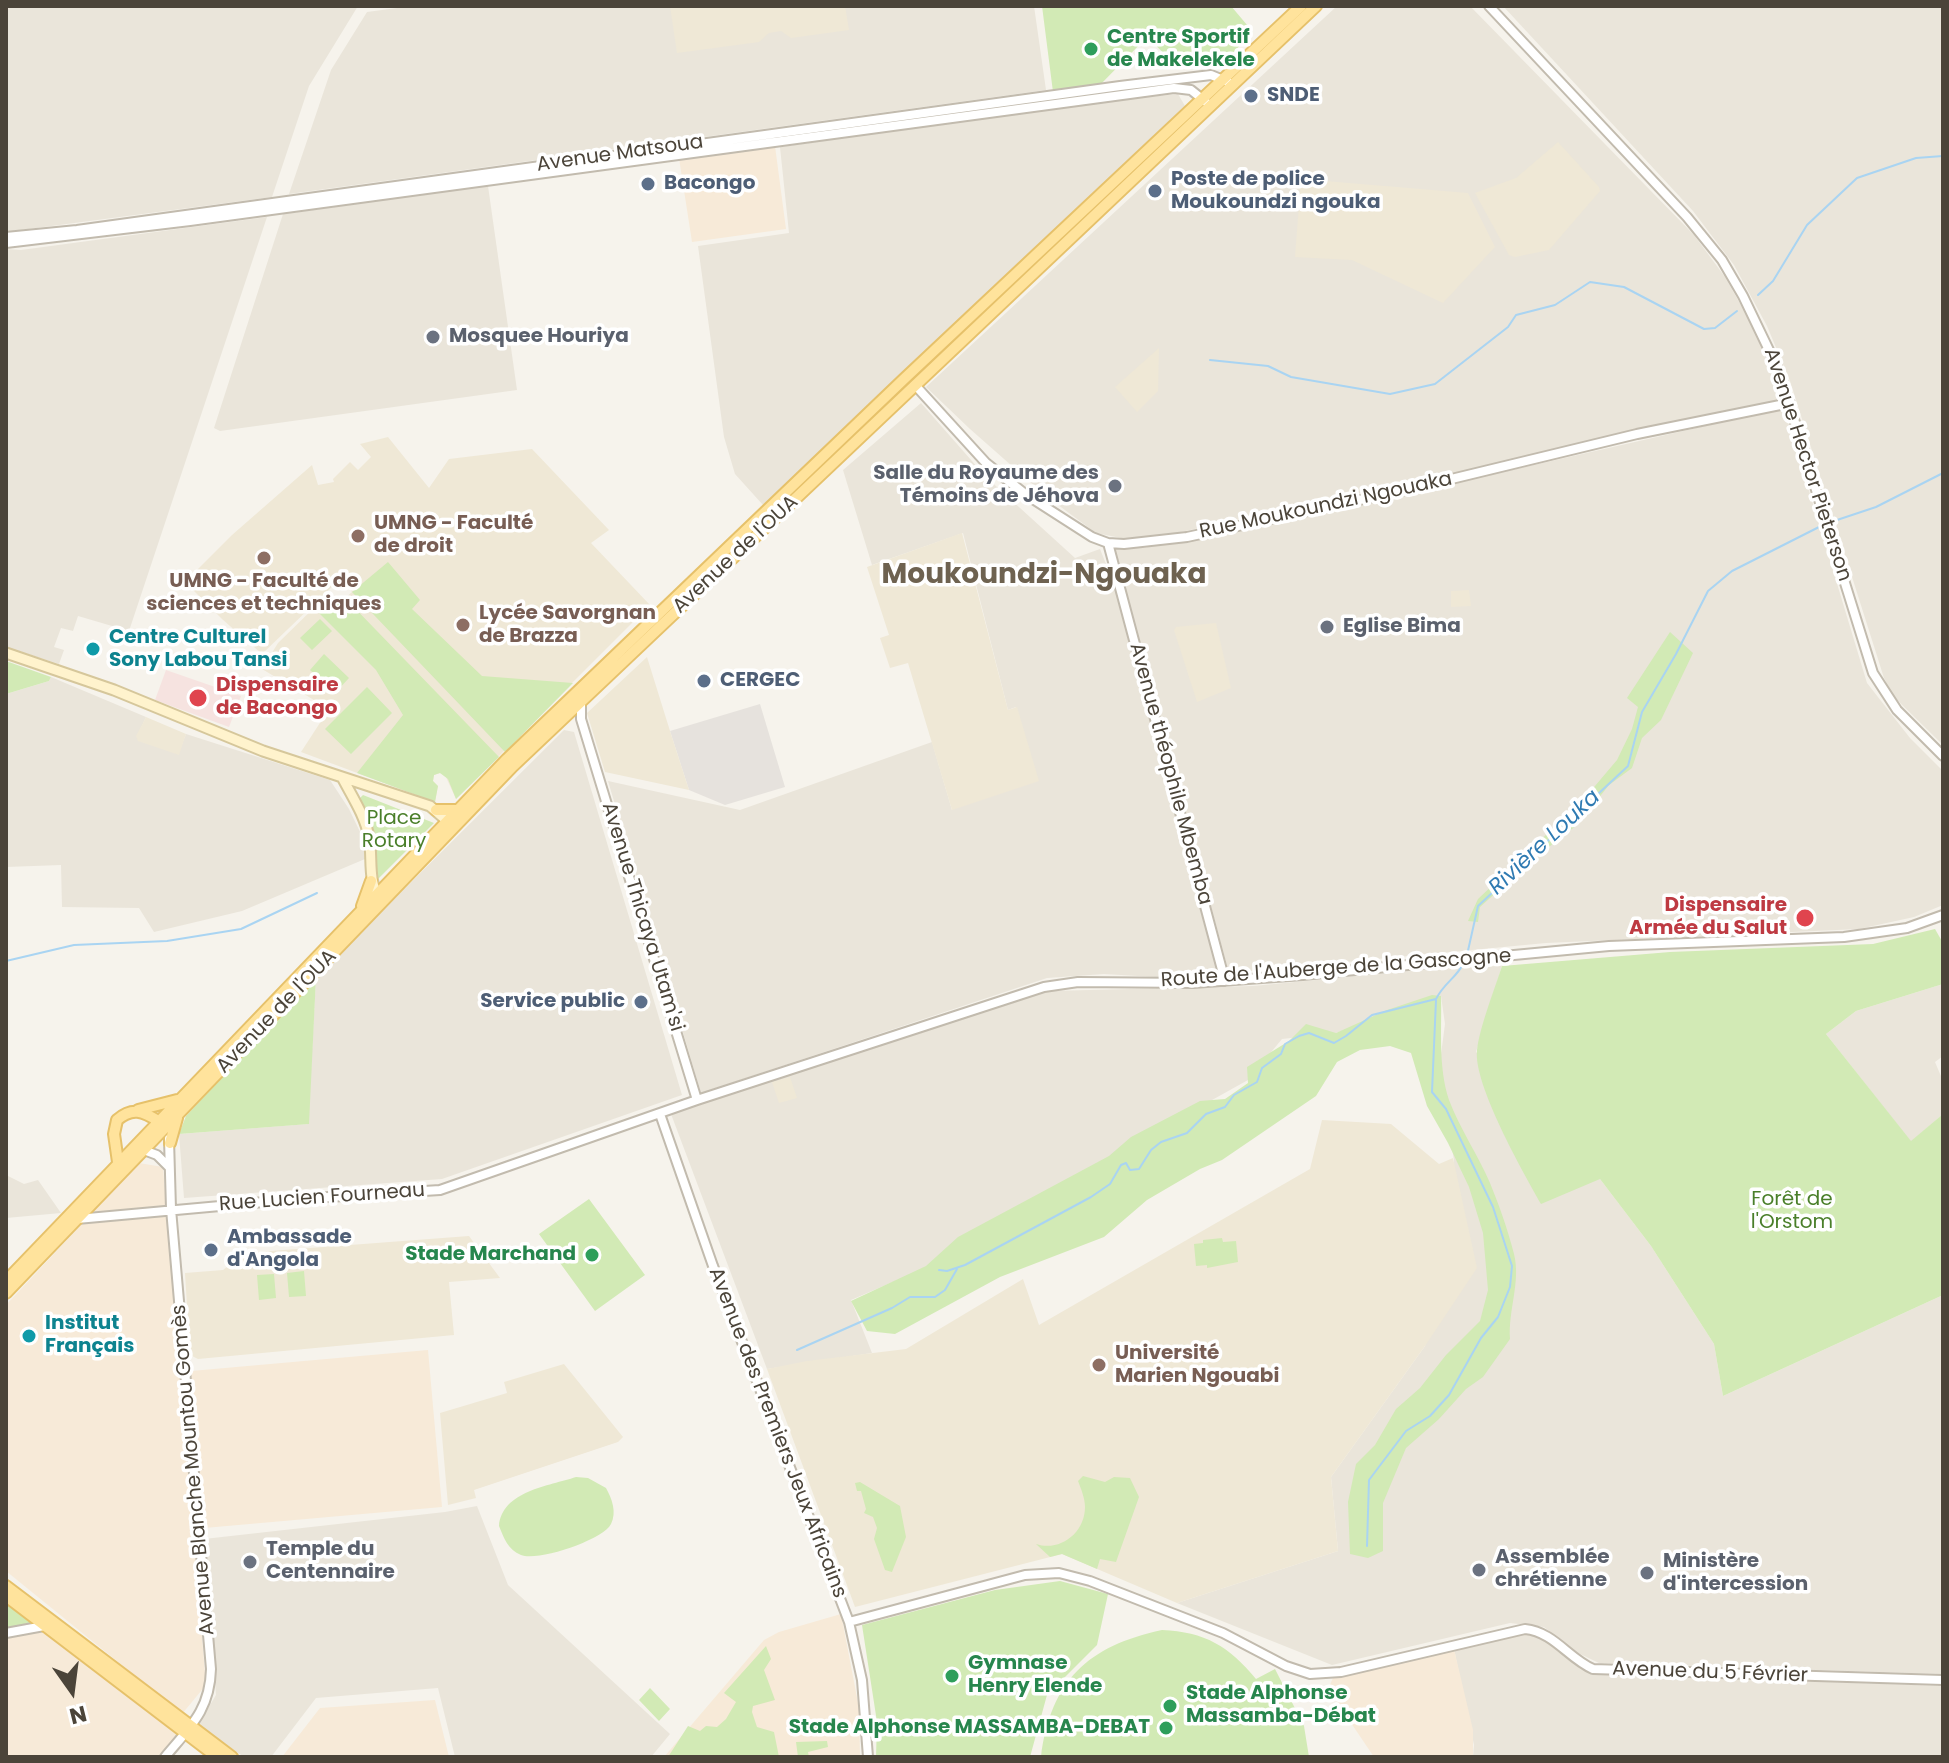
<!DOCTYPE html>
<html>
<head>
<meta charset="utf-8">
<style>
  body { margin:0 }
  #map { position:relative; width:1949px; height:1763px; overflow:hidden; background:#f6f3ec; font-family:Poppins,sans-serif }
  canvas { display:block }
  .frame { position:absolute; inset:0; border:8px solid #4b4439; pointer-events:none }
  .north { position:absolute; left:32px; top:1651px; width:80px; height:80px; -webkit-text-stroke:6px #fff; paint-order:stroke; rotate:166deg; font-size:22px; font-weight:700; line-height:32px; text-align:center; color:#4b4439 }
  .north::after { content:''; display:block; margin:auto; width:28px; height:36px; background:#4b4439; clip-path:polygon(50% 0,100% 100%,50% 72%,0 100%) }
</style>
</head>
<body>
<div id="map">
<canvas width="1949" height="1763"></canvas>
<div class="frame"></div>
<div class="north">N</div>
</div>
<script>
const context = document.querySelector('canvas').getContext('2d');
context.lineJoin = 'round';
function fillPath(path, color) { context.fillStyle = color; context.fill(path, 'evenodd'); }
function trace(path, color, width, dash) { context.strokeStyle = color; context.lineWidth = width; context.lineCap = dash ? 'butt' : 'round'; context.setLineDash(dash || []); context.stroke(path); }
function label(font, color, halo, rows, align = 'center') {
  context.font = font + ' Poppins,sans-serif'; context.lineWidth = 7; context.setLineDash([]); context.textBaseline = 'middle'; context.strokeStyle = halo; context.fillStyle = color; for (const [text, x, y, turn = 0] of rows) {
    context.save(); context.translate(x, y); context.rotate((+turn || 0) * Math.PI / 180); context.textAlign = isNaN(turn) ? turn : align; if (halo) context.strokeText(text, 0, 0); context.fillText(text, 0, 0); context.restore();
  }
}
fillPath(new Path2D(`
  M6 6H358L309 86 272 197 6 232Z
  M412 6H1034L1046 90 289 194 331 70 367 12Z
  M1337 6H1470L1694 235 1725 277 1754 328 1782 399 1506 462 1176 533 1126 539 1096 533 1046 496 970 429 926 387Z
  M1503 6H1943V745L1893 696 1884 678 1790 381 1767 326 1734 265 1693 211Z
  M1178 94 1185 106 763 505 735 474 724 437 698 246 789 233 780 147 1105 101Z
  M488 186 517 390 220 431 214 428 283 214Z
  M267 217 129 631 78 616 73 631 61 628 54 647 64 650 59 664 6 647V249L21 250Z
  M921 403 986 477 1075 558 1100 549 1112 579 1219 975 1172 978 1104 974 1047 978 701 1093 608 781 740 810 932 742 952 810 1016 707 1008 710 963 533 872 565 843 470Z
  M1784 408 1867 683 1910 738 1943 771V905L1914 917 1859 929 1546 943 1229 973 1114 548H1144L1367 503Z
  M51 677 146 717 137 737 178 754 186 734 330 780 349 809 362 836 365 859 242 911 154 932 139 908 62 907 61 865 6 867V694L49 681Z
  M564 730 574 732 682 1095 442 1179 184 1198 179 1134 308 1124 316 977Z
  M1502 966 1476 1052 1600 1179 1651 1246 1714 1344 1723 1396 1943 1295V1674L1599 1663 1576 1652 1544 1627 1510 1623 1332 1665 1177 1603 1338 1551 1331 1477 1425 1346 1454 1161 1440 1062 1445 1024 1441 996 1336 1033 1282 1039 1248 1080 1142 1139 1032 1222 851 1300 872 1353 767 1369 671 1114 1049 991 1253 986 1452 967Z
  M1943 984V1056L1935 1062 1943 1081V1114L1911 1142 1826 1034 1856 1011Z
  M6 1175 24 1184 38 1180 61 1213 6 1218Z
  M477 1506 508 1585 670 1734 651 1757H455L438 1688 316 1698 271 1757H244L198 1725 216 1695 204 1539 445 1512Z
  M1532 1634 1557 1647 1580 1668 1595 1674 1943 1686V1757H1473L1474 1745 1454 1649 1518 1635Z`), '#eae5da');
fillPath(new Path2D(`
  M775 146 786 229 692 242 679 158Z
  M139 1163 163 1167 180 1372 428 1350 442 1507 193 1529 206 1685 182 1714 6 1571V1305Z
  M6 1602 178 1734 160 1757H6Z
  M841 1614 859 1708 860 1757H664L764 1640 779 1632Z
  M1454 1649 1473 1730V1757H1374L1328 1689 1333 1678Z
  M435 1700 449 1757H282L320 1708Z`), '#f7ead8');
fillPath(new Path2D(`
  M760 704 785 787 725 805 689 790 670 731Z`), '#e6e2dd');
fillPath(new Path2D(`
  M670 6H845L849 30 791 38 781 31 769 33 759 42 677 53Z
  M1558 142 1599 187 1600 191 1549 250 1515 257 1509 255 1475 193 1516 178Z
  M1301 179 1468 193 1495 247 1443 303 1352 260 1295 257Z
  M1159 348 1158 391 1137 412 1115 387Z
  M388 437 429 488 449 459 532 449 609 530 591 543 650 605 456 799 445 775 440 773 434 775 433 781 438 786 435 802 301 752 329 709 262 669 278 643 325 597 335 607 352 592 342 580 338 581 262 654 222 619 185 582 232 535 312 465 318 485 334 482 333 479 350 462 358 470 371 457 360 444Z
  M962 533 1008 710 1017 707 1039 781 952 810 908 663 890 668 880 638 889 635 867 567Z
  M1469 590 1471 606 1451 607V591Z
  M1216 623 1231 688 1197 702 1174 630 1176 627Z
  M647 657 670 731 689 790 605 772 587 713Z
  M146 717 186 734 179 755 138 741 136 736Z
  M790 1077 797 1098 779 1103 772 1082Z
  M1322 1120 1391 1124 1439 1164 1453 1158 1477 1268 1425 1346 1331 1477 1338 1551 1177 1603 1062 1554 855 1607 767 1369 807 1361 906 1349 1023 1279 1039 1325 1310 1169Z
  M469 1236 500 1278 449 1282 454 1335 198 1359 190 1355 185 1273 223 1270 244 1253Z
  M564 1364 623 1437 618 1442 474 1490 476 1498 448 1505 440 1413 507 1393 504 1382Z`), '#efe8d6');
fillPath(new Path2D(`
  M166 670 241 696 229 727 155 700Z`), '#f6e3e0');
fillPath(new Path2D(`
  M1042 6H1231L1253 32 1224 62 1178 67 1147 37 1099 86 1053 92Z
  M388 562 420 600 412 609 482 676 573 683 505 752 352 592Z
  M325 597 335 607 345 598 499 757 456 799 448 779 440 773 434 775 433 781 438 786 435 802 357 773 403 715 376 670 314 608Z
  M320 619 332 631 312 650 300 638Z
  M1670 632 1693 653 1661 720 1642 738 1632 768 1609 785 1577 825 1536 857 1480 907 1478 922 1468 921 1478 899 1584 799 1617 760 1632 729 1638 707 1627 698Z
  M324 654 349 678 335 693 310 670Z
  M6 661 51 677 49 681 6 694Z
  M367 687 392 713 351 754 325 729Z
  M363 795 434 823 375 882C374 853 373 825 359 799Z
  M1935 929 1943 943V984L1856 1011 1826 1034 1911 1141 1943 1114V1295L1723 1396 1714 1344 1651 1246 1600 1179 1541 1204C1523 1172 1473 1084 1477 1050 1480 1026 1494 991 1502 966L1670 952 1873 944Z
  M316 977 309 1124 179 1134 186 1116Z
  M1432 995 1441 996C1442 1031 1438 1066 1449 1100 1460 1129 1478 1155 1490 1183 1499 1205 1508 1230 1514 1254 1521 1282 1508 1310 1510 1339L1483 1377 1466 1389 1439 1419 1406 1448 1383 1503V1551L1368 1558 1350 1554 1348 1502 1356 1464 1375 1445 1396 1409 1420 1388 1446 1355 1480 1321 1488 1290 1483 1233 1469 1187 1448 1143 1427 1106 1411 1053 1390 1046 1360 1050 1337 1062 1316 1096 1222 1160 1200 1169 1147 1200 1104 1237 1000 1277 895 1334 867 1331 851 1301 926 1266 958 1237 1109 1156 1131 1137 1200 1101 1225 1099 1248 1083 1247 1067 1289 1041 1306 1024 1336 1033 1387 1010Z
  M589 1199 645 1275 595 1311 539 1234Z
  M1222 1238 1223 1242 1236 1241 1238 1262 1207 1268V1265L1196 1266 1194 1244 1203 1243V1240Z
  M304 1271 306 1296 289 1297 287 1273Z
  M274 1274 276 1298 259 1300 257 1275Z
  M1083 1476 1105 1482 1114 1477 1130 1478 1139 1497 1116 1562 1100 1559 1097 1569 1062 1554 1050 1557 1036 1544C1060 1552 1085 1533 1085 1507 1085 1498 1081 1489 1078 1481Z
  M576 1477 588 1478 606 1488C612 1499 617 1512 611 1524 603 1540 537 1562 521 1555 508 1550 504 1538 499 1526 502 1491 549 1486 576 1477Z
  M860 1482 900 1506 906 1537 892 1572 885 1570 874 1539 877 1528 873 1517 864 1513 866 1509 861 1491H857L855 1483Z
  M1060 1581 1108 1594 1097 1645 1047 1695 1030 1757H876L877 1722 862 1625 995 1590Z
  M6 1603 33 1625 6 1630Z
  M1162 1630C1205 1632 1229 1646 1256 1679L1275 1669 1304 1726 1309 1757H1041C1051 1680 1088 1646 1162 1630Z
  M766 1646 771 1659 764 1670 775 1700 753 1706 752 1712 757 1727 774 1732 779 1757H668L688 1726 700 1731 706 1726 717 1727 726 1719 736 1702 724 1693Z
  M650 1688 670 1709 659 1721 639 1700Z
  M827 1741 828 1747 808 1752 809 1757H798L796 1742Z`), '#d2eab5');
trace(new Path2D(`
  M1758 295 1773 281 1807 225 1857 178 1916 158 1943 156
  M1210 360 1268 366 1291 377 1390 394 1435 384 1508 327 1516 315 1555 305 1590 282 1624 287 1704 329 1715 328 1737 311
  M1831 522 1876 507 1943 473
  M1467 955 1478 906 1628 766 1642 712 1676 654 1708 591 1732 571 1821 526
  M6 961 74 945 167 941 241 929 317 893
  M939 1270 947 1271 965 1265 1091 1197 1110 1184 1121 1165 1126 1163 1130 1170 1139 1169 1151 1150 1161 1142 1187 1133 1206 1114 1225 1107 1234 1095 1257 1082 1262 1068 1281 1054 1285 1044 1299 1036 1309 1033 1334 1043 1346 1036 1372 1015 1436 999C1444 983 1457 977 1463 964
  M797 1350 892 1308 910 1297H935L945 1290 957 1269
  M1367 1546 1369 1480 1406 1431 1430 1416 1449 1395 1481 1338 1498 1317 1510 1287 1512 1266 1493 1207 1446 1109 1432 1092 1436 1000`), '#a9d4f2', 2);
const tertiary = new Path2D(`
  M1489 6 1687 217 1722 260 1743 296 1779 371 1873 673 1897 710 1943 756
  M6 237 77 230 1120 86 1211 75 1228 82
  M6 243 190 221 1174 88 1191 90 1211 106
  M915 385 986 463 1025 494 1092 537 1108 543 1124 544 1187 537 1406 490 1637 434 1790 403
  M1108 543 1225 981
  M581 703V719L697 1100
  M660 1114 713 1266 849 1622 862 1680 868 1757
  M141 1149 157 1155 169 1167
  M77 1219 297 1199 440 1190 697 1100 1044 987 1078 982 1193 983 1303 975 1609 946 1844 937 1907 928 1943 915
  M849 1622 1025 1575 1059 1573 1090 1581 1223 1633 1286 1666 1310 1674 1341 1672 1525 1629C1554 1632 1568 1658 1593 1669L1943 1680
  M6 1633 44 1626
  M165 1757C190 1727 210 1710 211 1669L171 1209 169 1139`);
const secondary = new Path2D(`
  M6 653 114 690 263 751 430 806 452 825
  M343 779C353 798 365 816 369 837 373 859 367 880 380 899`);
const primary = new Path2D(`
  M436 810H457
  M362 906 371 881
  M138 1110 177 1100
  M170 1143 177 1118
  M118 1162 114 1134 117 1120C132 1107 143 1111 158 1121
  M6 1281 507 759 904 379 1301 6
  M6 1293 513 766 1316 6
  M6 1586 232 1757
  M6 1596 217 1757`);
trace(tertiary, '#c2bbae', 12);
trace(secondary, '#d6c79b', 13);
trace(primary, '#e6c16a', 14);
trace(tertiary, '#fff', 8);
trace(secondary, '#fff3cd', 9);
trace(primary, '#ffe39c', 10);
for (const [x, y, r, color] of [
  [1091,49,8,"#2e9e5b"],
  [1251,96,8,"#5c6f8a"],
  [648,184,8,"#5c6f8a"],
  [1155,191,8,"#5c6f8a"],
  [433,337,8,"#6b7280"],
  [1115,486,8,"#6b7280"],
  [358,536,8,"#8d6e63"],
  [264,558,8,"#8d6e63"],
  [463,625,8,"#8d6e63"],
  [1327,627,8,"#6b7280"],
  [93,649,8,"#0f9aa8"],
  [704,681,8,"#5c6f8a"],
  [198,698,10,"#e0444e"],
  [1805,918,10,"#e0444e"],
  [641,1002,8,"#5c6f8a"],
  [211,1250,8,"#5c6f8a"],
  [592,1255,8,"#2e9e5b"],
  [29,1336,8,"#0f9aa8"],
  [1099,1365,8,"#8d6e63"],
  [250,1562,8,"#6b7280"],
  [1479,1570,8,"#6b7280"],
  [1647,1573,8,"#6b7280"],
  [952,1676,8,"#2e9e5b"],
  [1170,1706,8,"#2e9e5b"],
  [1166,1728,8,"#2e9e5b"]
]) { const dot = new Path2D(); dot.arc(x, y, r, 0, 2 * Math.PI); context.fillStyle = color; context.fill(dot); trace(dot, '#fff', 3); }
label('bold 20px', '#27864d', '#fff', [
  ["Centre Sportif",1107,38],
  ["de Makelekele",1107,61],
  ["Stade Marchand",576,1255,"right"],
  ["Gymnase",968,1664],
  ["Henry Elende",968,1687],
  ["Stade Alphonse",1186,1694],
  ["Massamba-Débat",1186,1717],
  ["Stade Alphonse MASSAMBA-DEBAT",1150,1728,"right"]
], 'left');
label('bold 20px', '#4e5e75', '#fff', [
  ["SNDE",1267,96],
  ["Poste de police",1171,180],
  ["Moukoundzi ngouka",1171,203],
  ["Bacongo",664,184],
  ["CERGEC",720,681],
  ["Service public",625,1002,"right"],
  ["Ambassade",227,1238],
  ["d'Angola",227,1261]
], 'left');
label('20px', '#4b4439', '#fff', [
  ["Avenue Matsoua",620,154,-8],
  ["Avenue Hector Pieterson",1807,465,72],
  ["Rue Moukoundzi Ngouaka",1326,506,-12],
  ["Avenue de l'OUA",736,555,-43],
  ["Avenue théophile Mbemba",1170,774,75],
  ["Avenue Thicaya Utam'si",642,917,73],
  ["Route de l'Auberge de la Gascogne",1336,969,-4],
  ["Avenue de l'OUA",277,1012,-46],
  ["Rue Lucien Fourneau",322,1198,-4],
  ["Avenue des Premiers Jeux Africains",777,1433,69],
  ["Avenue Blanche Mountou Gomès",194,1470,-95],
  ["Avenue du 5 Février",1710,1673,2]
]);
label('bold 20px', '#5b616d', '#fff', [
  ["Mosquee Houriya",449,337],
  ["Salle du Royaume des",1099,474,"right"],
  ["Témoins de Jéhova",1099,497,"right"],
  ["Eglise Bima",1343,627],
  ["Temple du",266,1550],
  ["Centennaire",266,1573],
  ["Assemblée",1495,1558],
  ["chrétienne",1495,1581],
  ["Ministère",1663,1562],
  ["d'intercession",1663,1585]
], 'left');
label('bold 20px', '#785e54', '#fff', [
  ["UMNG - Faculté",374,524],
  ["de droit",374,547],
  ["UMNG - Faculté de",264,582,"center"],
  ["sciences et techniques",264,605,"center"],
  ["Lycée Savorgnan",479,614],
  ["de Brazza",479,637],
  ["Université",1115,1354],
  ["Marien Ngouabi",1115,1377]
], 'left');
label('bold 20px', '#0d838f', '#fff', [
  ["Centre Culturel",109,638],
  ["Sony Labou Tansi",109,661],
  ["Institut",45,1324],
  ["Français",45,1347]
], 'left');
label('bold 20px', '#be3a42', '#fff', [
  ["Dispensaire",216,686],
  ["de Bacongo",216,709],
  ["Dispensaire",1787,906,"right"],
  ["Armée du Salut",1787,929,"right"]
], 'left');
label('20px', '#4a7f2a', '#fff', [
  ["Place",394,819],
  ["Rotary",394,842],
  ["Forêt de",1792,1200],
  ["l'Orstom",1792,1223]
]);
label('italic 22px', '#2e7ab2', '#fff', [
  ["Rivière Louka",1545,843,-43]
]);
label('bold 28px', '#6e6250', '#fff', [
  ["Moukoundzi-Ngouaka",1044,576]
]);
</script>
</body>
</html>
